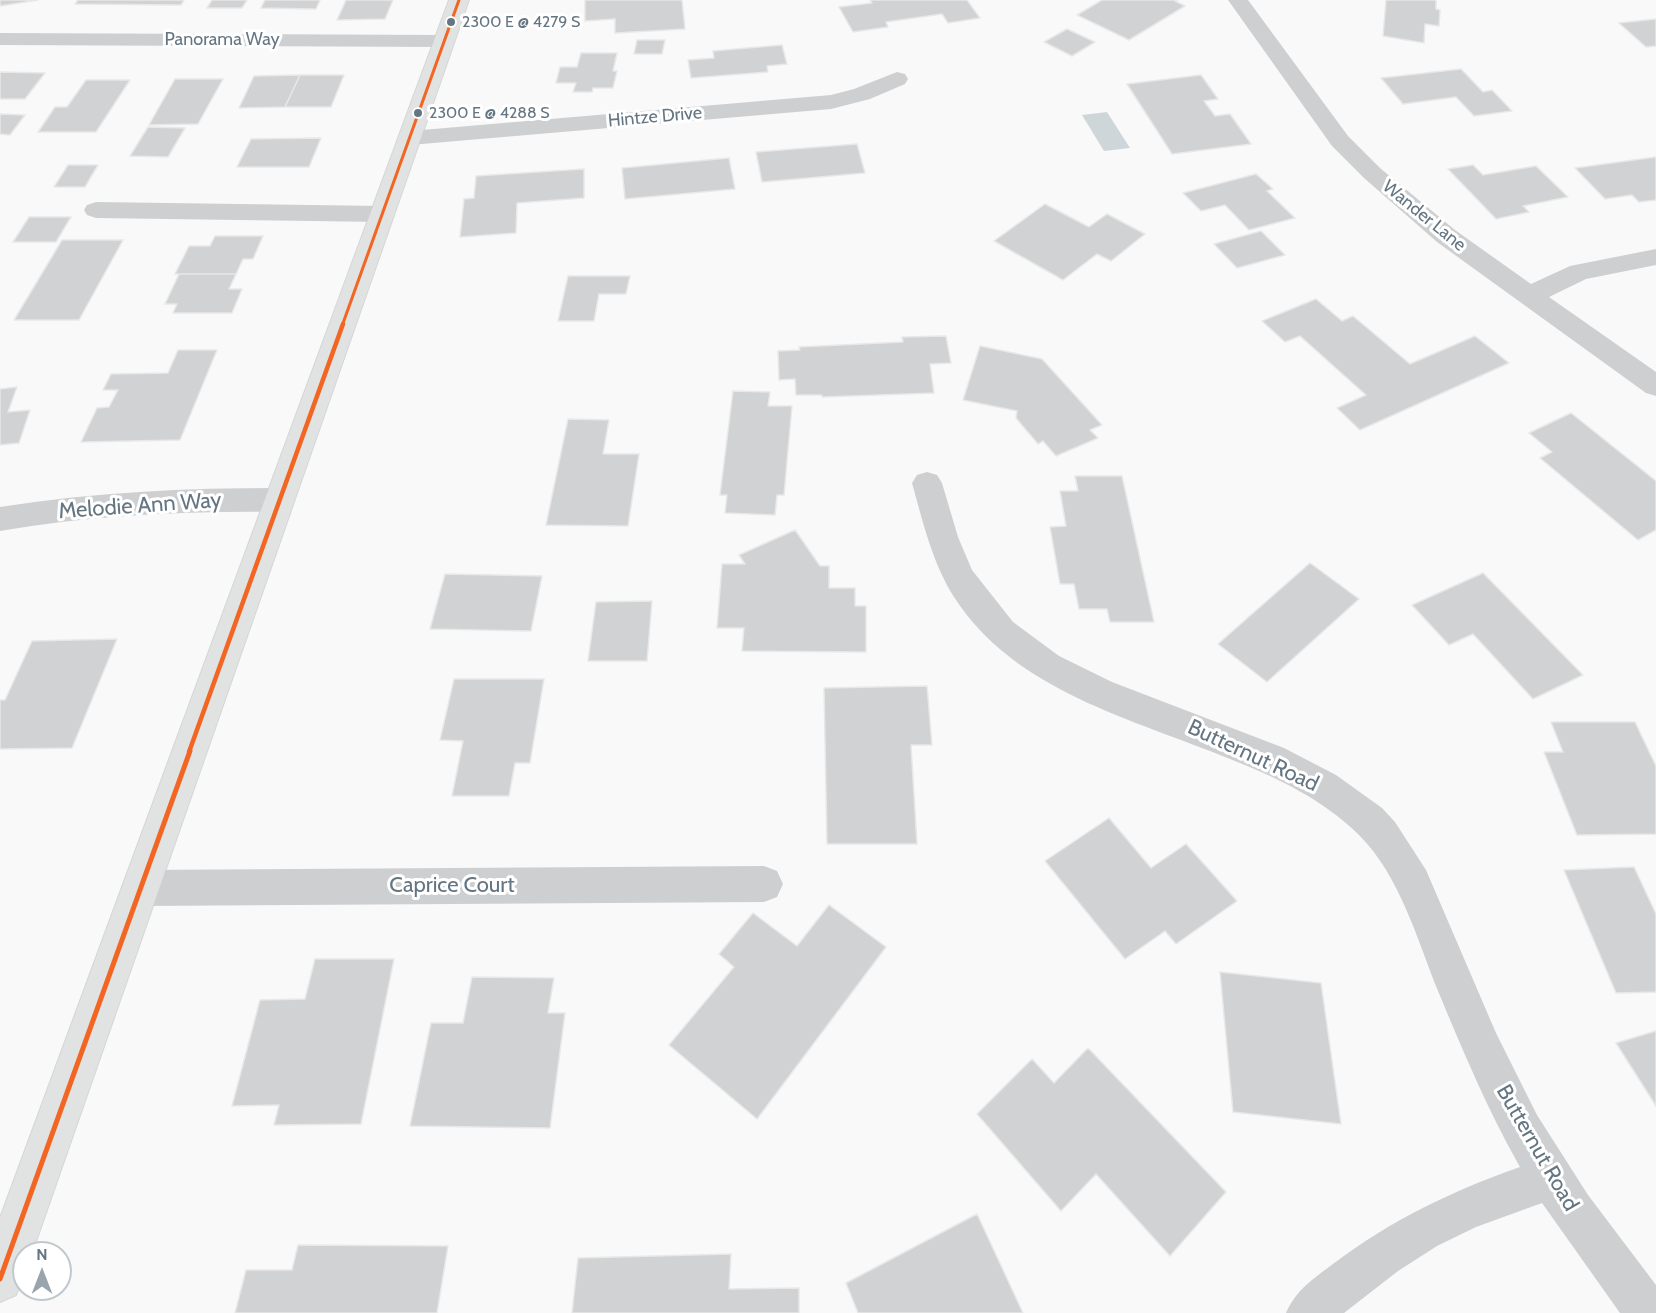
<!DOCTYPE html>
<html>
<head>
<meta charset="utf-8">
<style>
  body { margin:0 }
  #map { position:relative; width:1656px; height:1313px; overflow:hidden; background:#f9f9f9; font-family:Cabin,sans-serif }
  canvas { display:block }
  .north { position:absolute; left:12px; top:1241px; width:60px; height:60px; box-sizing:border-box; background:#fff; border:2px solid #c1c8cd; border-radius:50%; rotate:0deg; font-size:16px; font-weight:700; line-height:24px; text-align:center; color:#657683 }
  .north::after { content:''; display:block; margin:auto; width:21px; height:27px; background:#99a4ac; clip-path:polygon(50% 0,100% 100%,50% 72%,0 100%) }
</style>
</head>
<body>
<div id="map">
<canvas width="1656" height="1313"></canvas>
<div class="north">N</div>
</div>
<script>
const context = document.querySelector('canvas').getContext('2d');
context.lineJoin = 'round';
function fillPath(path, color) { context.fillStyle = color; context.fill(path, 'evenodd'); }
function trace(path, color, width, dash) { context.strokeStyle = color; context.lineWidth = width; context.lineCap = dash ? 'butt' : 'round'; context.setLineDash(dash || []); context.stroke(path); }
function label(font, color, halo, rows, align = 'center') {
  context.font = font + ' Cabin,sans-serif'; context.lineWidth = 6; context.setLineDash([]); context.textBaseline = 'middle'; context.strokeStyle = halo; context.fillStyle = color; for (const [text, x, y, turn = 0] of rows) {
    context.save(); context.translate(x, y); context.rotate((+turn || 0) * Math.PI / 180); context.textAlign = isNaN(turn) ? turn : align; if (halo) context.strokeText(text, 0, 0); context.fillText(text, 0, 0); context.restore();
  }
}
fillPath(new Path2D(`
  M1107 112 1130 148 1104 151 1082 115Z`), '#ced6d9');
const building = new Path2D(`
  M0 0H38L0 6Z
  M78 0H184L181 5 75 4Z
  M212 0H247L242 8H207Z
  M265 0H320L316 9 261 8Z
  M346 0H393L385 19 337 20Z
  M585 0H682L685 29 615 33V19L585 21Z
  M870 0H967L980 18 948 23 942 14 886 22 888 27 853 32 839 7 872 3Z
  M1102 0H1177L1175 1 1185 6 1129 40 1077 15Z
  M1386 0H1436V9L1440 10 1439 26 1425 24 1424 43 1383 36Z
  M1656 19V46L1646 47 1619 23Z
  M1067 29 1095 42 1072 56 1044 42Z
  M637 40H665L662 54H634Z
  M782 45 787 64 767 66 768 72 691 78 688 60 714 58 713 51Z
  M581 53H617L613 71H617L613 88H593L592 92H573L576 83H556L560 67H577Z
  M1461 69 1483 92 1492 90 1512 111 1474 116 1456 97 1403 104 1381 78Z
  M0 72 45 73 25 99H0Z
  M300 75 285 107 239 108 254 76Z
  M300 75H344L331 107H285Z
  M1201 75 1218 99 1204 101 1215 116 1230 114 1251 144 1172 154 1127 84Z
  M175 79H223L198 124 149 125Z
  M86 80H130L96 132H38L55 107H67Z
  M0 114 25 115 10 135 0 134Z
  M148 127 185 128 168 157 130 156Z
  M321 138 309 167H237L251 139Z
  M857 144 865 173 762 182 756 152Z
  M1656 157V200L1639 202 1632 195 1605 199 1575 168Z
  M729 158 735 189 625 199 622 168Z
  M68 165H98L85 187H54Z
  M1473 165 1483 175 1536 166 1568 197 1523 206 1529 212 1496 219 1448 169Z
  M584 169V198L517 203 516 233 460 237 464 199 474 198 476 176Z
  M1256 174 1273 189 1267 191 1295 218 1249 230 1225 205 1201 211 1183 193Z
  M1045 204 1089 227 1107 214 1145 234 1111 261 1097 254 1063 280 994 241Z
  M29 217H71L56 242H13Z
  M1261 231 1285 255 1237 268 1214 244Z
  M215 236H263L253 259H243L236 274H175L189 246H210Z
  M62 240H123L79 320H14Z
  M179 274H236L229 289H242L232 313H173L177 304H165Z
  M568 276H630L626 294H599L594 321H558Z
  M1316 299 1342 321 1353 316 1410 364 1475 336 1509 363 1360 430 1337 408 1366 395 1300 336 1285 342 1262 321Z
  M946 336 951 363 930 364 934 393 822 397V395H796L795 379 779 380 778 351 800 350 799 347 903 342 902 337Z
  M980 346 1042 359 1102 425 1090 430 1098 438 1056 456 1043 441 1038 444 1016 418 1017 411 963 400Z
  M178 350H217L180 440 81 442 97 408 109 407 118 390H103L111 374 168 373Z
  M17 387 8 412 30 410 19 443 0 445V389Z
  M733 391 770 392 768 406H792L784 495H777L775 515 725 513 727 495H720Z
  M1571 413 1656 481V530L1638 540 1540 458 1552 452 1529 433Z
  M568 419 609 420 603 454H639L628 526 546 525Z
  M1075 476H1122L1154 622H1110L1107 609H1079L1074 584H1060L1050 527 1066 526 1060 491H1078Z
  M795 530 820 566H829V588H855V606H866V652L742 651 744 628H717L722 564H745L739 555Z
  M1310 563 1359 599 1267 682 1218 644Z
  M1483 573 1583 675 1533 699 1473 634 1449 645 1412 605Z
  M445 574 542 576 531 631 430 629Z
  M652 601 647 661H588L596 602Z
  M117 639 72 748 0 749V700H5L32 641Z
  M454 679H544L530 763H515L509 796H452L463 741 440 740Z
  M927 686 932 745H911L917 844H827L824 688Z
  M1551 722H1635L1656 766V834L1577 835 1544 752H1563Z
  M1109 818 1151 868 1186 844 1237 901 1176 944 1165 931 1125 959 1045 861Z
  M1634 867 1656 914V992L1616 993 1564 870Z
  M829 905 886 947 757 1119 669 1045 734 967 719 954 753 913 797 946Z
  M315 959H394L361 1124 274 1125 279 1105 232 1106 260 1000 305 999Z
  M1220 972 1321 983 1341 1124 1233 1112Z
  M472 977 554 978 548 1013H565L550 1128 410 1126 431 1023H463Z
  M1656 1031V1106L1616 1043Z
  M1088 1048 1226 1192 1170 1256 1096 1174 1061 1211 977 1114 1032 1059 1054 1083Z
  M977 1214 1023 1313H858L846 1283Z
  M298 1245 448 1246 437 1313H235L246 1270H292Z
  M731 1254 729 1289 799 1288V1313H572L578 1258Z`);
fillPath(building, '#d0d2d3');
trace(building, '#e8e8e8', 1.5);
const major = new Path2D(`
  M449 0H469L32 1253H24V1275L16 1295 0 1302V1218Z`);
trace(major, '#d5d6d7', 2);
fillPath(new Path2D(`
  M1228 0H1248L1348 136 1380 168 1455 230 1531 284 1570 266 1656 249V265L1586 279 1549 297 1656 372V396L1646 393 1437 242 1364 178 1332 146Z
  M0 33 444 35 451 37 454 41 451 45 444 47 0 45Z
  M897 72 905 74 908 79 905 84 870 99 831 109 410 145 402 143 399 138 402 133 410 131 831 95 854 89Z
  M96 202 382 206 391 209 394 214 391 219 382 222 96 218 87 215 84 210 87 205Z
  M927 472 937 475 942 483 958 537 972 570 1013 622 1059 656 1112 682 1284 748 1336 775 1382 808 1395 822 1426 870 1496 1033 1537 1115 1588 1195 1656 1285V1313H1620L1542 1203 1476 1227 1437 1246 1398 1271 1344 1313H1286C1296 1290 1313 1279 1333 1264 1391 1220 1452 1191 1520 1167 1488 1111 1463 1051 1438 991 1417 939 1400 876 1359 835 1324 800 1276 777 1230 759 1133 719 1014 691 954 597 932 562 923 522 912 483L917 475Z
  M280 488 291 492 295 500 291 508 280 512C186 511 93 515 0 531V507C93 492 186 488 280 488Z
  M764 866 777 871 783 884 777 897 764 902 140 906 127 901 121 888 127 875 140 870Z`), '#cecfd0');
fillPath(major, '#e1e2e2');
trace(new Path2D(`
  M342 326 459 0`), '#f26522', 3);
trace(new Path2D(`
  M189 752 343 324`), '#f26522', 4.5);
trace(new Path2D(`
  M0 1279 190 751`), '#f26522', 5);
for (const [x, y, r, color] of [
  [451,22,5,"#657683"],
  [418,113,5,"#657683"]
]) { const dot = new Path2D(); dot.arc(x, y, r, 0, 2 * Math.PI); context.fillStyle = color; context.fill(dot); trace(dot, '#fff', 2); }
label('16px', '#657683', '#fff', [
  ["2300 E @ 4279 S",462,22],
  ["2300 E @ 4288 S",429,113]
], 'left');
label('18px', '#657683', '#fff', [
  ["Panorama Way",222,40],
  ["Hintze Drive",655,117,-5],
  ["Wander Lane",1424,216,39]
]);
label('22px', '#657683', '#fff', [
  ["Melodie Ann Way",140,506,-4],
  ["Butternut Road",1253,756,25],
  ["Caprice Court",452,886],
  ["Butternut Road",1537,1148,60]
]);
</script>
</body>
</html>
